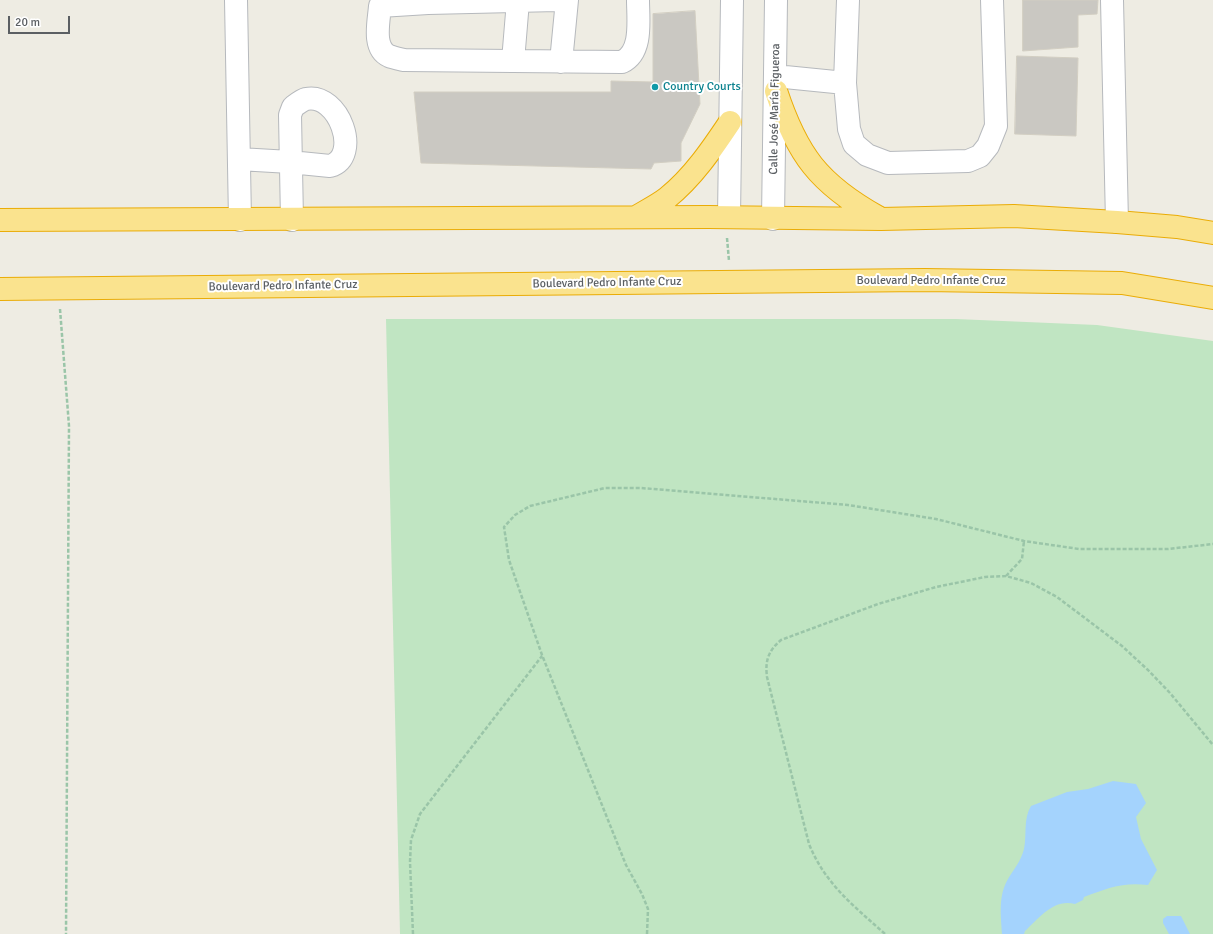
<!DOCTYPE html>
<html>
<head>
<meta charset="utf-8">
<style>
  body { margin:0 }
  #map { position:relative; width:1213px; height:934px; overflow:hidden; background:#eeece3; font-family:Signika,sans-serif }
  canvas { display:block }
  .scale { position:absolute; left:8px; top:16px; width:62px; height:18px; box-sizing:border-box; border:2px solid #5b5f63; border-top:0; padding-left:5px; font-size:12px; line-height:14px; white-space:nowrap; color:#5b5f63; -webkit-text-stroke:3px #fff; paint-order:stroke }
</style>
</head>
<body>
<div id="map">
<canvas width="1213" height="934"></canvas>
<div class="scale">20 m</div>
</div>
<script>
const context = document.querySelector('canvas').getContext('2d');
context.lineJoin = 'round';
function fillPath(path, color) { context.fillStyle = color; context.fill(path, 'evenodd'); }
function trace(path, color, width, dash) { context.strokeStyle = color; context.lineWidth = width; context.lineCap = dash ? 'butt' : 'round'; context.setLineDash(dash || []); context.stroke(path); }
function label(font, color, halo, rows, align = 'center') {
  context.font = font + ' Signika,sans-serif'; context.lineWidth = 4; context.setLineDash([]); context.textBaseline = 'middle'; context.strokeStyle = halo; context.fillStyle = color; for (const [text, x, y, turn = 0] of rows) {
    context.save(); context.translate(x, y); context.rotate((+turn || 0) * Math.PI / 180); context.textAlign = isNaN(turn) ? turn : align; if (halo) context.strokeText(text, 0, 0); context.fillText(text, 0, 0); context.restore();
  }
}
fillPath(new Path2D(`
  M386 319H956L1097 325 1213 341V934H400Z`), '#c0e5c2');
fillPath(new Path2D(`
  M1113 781 1136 784 1146 803 1136 817 1141 839 1157 870 1148 885C1123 882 1108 888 1084 897L1083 900 1075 904C1054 898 1039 918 1025 931L1024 934H1002C1001 915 998 896 1008 879 1014 869 1021 861 1024 849 1027 835 1023 819 1031 806L1067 792 1088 789Z
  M1167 916H1181L1190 934H1169L1163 923V919Z`), '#a4d3fd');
const building = new Path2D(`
  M1023 0H1098L1097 14 1078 15V47L1023 51Z
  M695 11 700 104 681 143V161L654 163 651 169 421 163 414 92H611V81L653 82V14Z
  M1017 56 1078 58 1076 136 1015 134Z`);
fillPath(building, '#cac8c2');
trace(building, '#d2cec2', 1);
const minor = new Path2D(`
  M236 0 240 220
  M557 0 428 3 380 6C379 21 372 48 389 56 394 58 400 59 404 60L622 62C643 52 638 20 638 0
  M1112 0 1117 222
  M513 61 518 1
  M561 62 567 0
  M775 76 845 83 848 0
  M845 83 849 129 854 144 867 155 888 163 968 161 980 156 988 146 996 126 992 0
  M239 159 290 162 330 166C362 157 339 92 306 99 302 100 297 104 293 107L290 115 292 220
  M729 217 732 0
  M773 219 776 0`);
const highway = new Path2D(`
  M776 91C797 155 819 184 878 217
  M636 217C646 211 658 205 667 198 693 177 712 149 730 122
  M0 220 708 217 881 219 1014 216 1117 222 1177 227 1213 233
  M0 289 925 280 1122 283 1213 298`);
trace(minor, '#b6b9bd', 24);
trace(highway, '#eaac06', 24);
trace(new Path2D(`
  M727 238 729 261
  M60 309 69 426 66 934
  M1006 576 1022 559 1024 541
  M413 934 410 862 411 840 420 814 542 656
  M647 934 648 909 642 894 626 865 542 655 509 560 504 527 515 515 530 506 605 488H641L848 505 936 519 1024 541 1079 549H1168L1213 544
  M885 934C854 906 825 884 809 844L767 677C765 661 768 651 781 640L878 604 936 587 985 577 1006 576 1031 583 1057 597 1122 646 1148 670 1170 693 1213 745`), '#9ac5a8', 2.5, [4, 2]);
trace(minor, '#fff', 22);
trace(highway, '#fae38e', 22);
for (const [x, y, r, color] of [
  [655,87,4,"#0f9aa8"]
]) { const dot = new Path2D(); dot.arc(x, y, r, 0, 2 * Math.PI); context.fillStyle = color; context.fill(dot); trace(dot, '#fff', 1.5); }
label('12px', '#0d838f', '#fff', [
  ["Country Courts",663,87]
], 'left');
label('12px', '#5b5f63', '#fff', [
  ["Calle José María Figueroa",775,109,-89],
  ["Boulevard Pedro Infante Cruz",931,281],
  ["Boulevard Pedro Infante Cruz",607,283,-1],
  ["Boulevard Pedro Infante Cruz",283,286,-1]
]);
</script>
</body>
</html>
